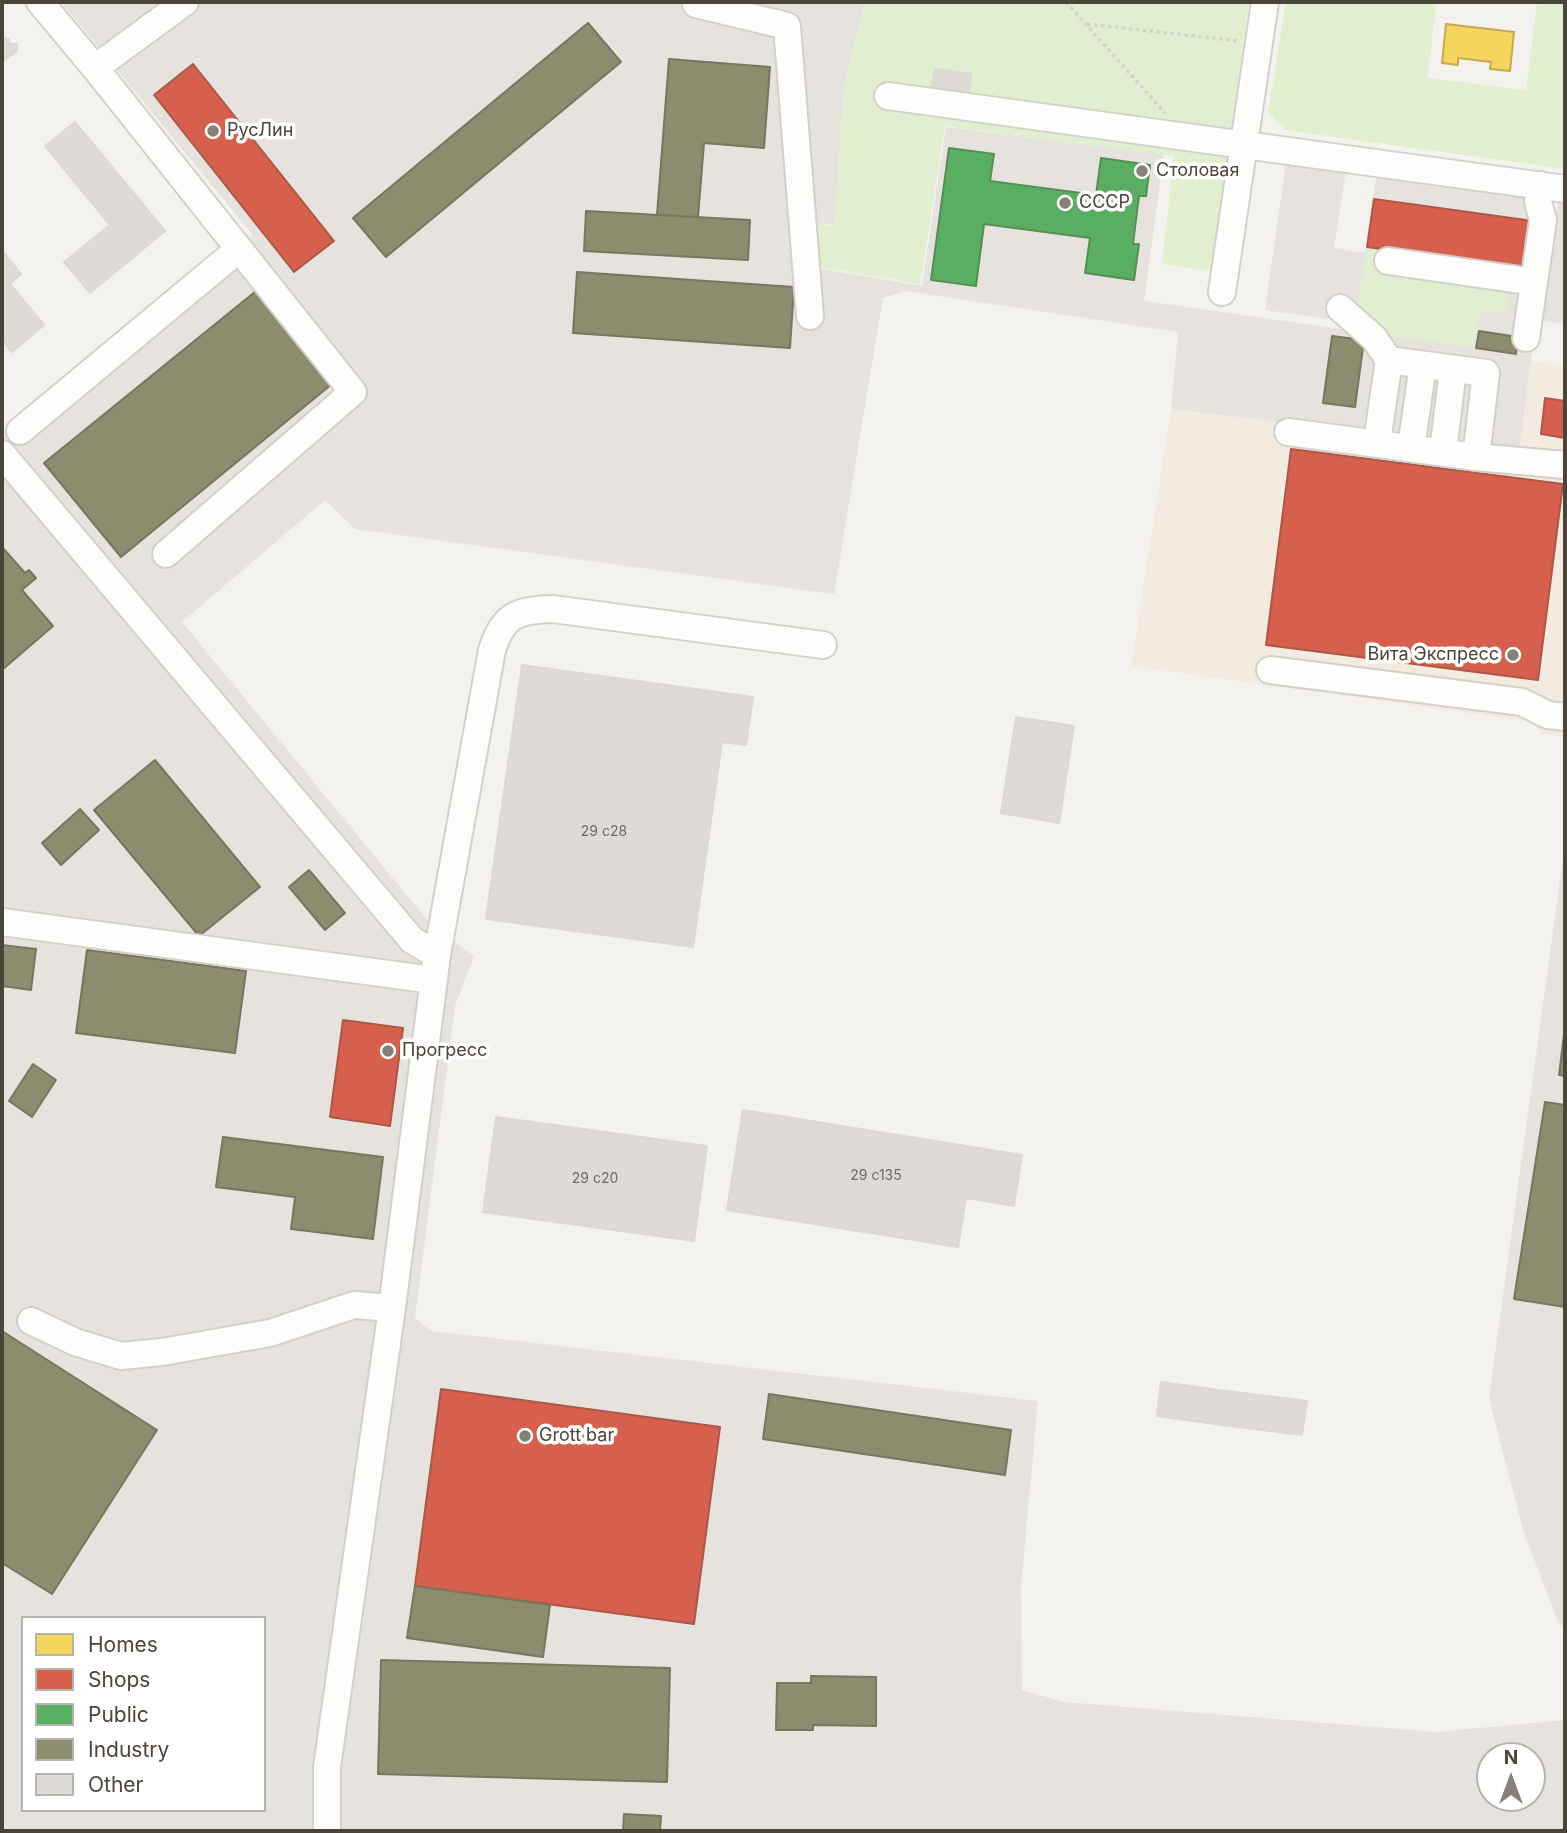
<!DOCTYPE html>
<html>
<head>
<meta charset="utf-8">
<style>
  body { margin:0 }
  #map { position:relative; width:1567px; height:1833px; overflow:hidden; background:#f4f2ee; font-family:Inter,sans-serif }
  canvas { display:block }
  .frame { position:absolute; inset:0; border:4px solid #4b4439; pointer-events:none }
  .legend { position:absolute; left:21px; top:1616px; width:245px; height:196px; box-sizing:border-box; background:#fff; border:2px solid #b7b4b0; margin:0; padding:9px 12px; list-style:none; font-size:21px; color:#4b4439 }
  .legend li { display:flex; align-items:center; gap:14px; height:35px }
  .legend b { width:35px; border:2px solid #b7b4b0 }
  .north { position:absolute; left:1476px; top:1742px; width:70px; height:70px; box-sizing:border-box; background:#fff; border:2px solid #b7b4b0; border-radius:50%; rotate:0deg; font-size:19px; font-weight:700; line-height:28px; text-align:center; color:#4b4439 }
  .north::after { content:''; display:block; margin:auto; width:24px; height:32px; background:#868178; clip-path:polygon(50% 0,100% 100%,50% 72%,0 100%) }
</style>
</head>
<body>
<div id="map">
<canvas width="1567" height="1833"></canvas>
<div class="frame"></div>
<ul class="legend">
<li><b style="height:19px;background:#f6d55c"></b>Homes</li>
<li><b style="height:19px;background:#d6604d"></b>Shops</li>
<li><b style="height:19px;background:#5aae61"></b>Public</li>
<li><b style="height:19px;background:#8c8c6e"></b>Industry</li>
<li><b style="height:19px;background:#dedbd6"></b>Other</li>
</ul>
<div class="north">N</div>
</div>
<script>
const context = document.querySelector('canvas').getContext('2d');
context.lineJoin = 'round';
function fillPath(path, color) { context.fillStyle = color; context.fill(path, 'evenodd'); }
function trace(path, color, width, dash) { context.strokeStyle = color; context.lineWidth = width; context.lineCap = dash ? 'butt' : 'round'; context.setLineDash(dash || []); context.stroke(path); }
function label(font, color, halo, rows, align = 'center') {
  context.font = font + ' Inter,sans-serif'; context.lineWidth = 7; context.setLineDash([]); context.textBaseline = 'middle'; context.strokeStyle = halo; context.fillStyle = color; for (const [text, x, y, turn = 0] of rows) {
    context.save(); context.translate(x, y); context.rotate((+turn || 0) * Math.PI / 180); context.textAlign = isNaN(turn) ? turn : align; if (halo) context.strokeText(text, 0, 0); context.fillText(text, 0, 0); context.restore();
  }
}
fillPath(new Path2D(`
  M1531 361 1565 366V737L1541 734 1531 722 1131 666 1171 409 1519 451Z`), '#f3ebdf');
fillPath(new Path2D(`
  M61 2H865L844 86 835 225 816 223 806 266 922 286 946 127 1164 154 1144 301 1354 331 1377 172 1553 197 1519 451 1171 409 1178 332 906 291 883 298 834 594 355 529 325 500 182 622 428 921 474 956 455 1006 415 1318 431 1331 1038 1401 1021 1586 1022 1690 1064 1702 1437 1732 1565 1720V1831H2V430L5 434 253 235ZM23 1618H264V1810H23ZM1490 1756H1532V1798H1490Z
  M1565 843V1628L1558 1622 1523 1530 1489 1398Z`), '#e6e2de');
fillPath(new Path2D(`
  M865 2H1249L1212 271 1162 264 1174 156 945 126 920 284 807 265 817 224 835 226 844 87Z
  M1286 2H1436L1428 78 1526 90 1537 2H1565V169L1285 130 1268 112Z
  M1367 247 1387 250 1506 278 1508 311 1480 312 1476 348 1354 331Z`), '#e1eecf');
fillPath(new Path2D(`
  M1286 162 1346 170 1334 248 1365 253 1355 323 1265 310Z
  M1559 198 1565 199V324L1541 321Z`), '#e6e3df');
const homes = new Path2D(`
  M1446 24 1514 32 1510 71 1490 69 1491 62 1458 58V65L1442 63Z`);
fillPath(homes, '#f6d55c');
trace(homes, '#c3aa52', 2);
const shops = new Path2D(`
  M193 64 334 241 294 272 154 95Z
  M1374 199 1533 221 1527 270 1367 247Z
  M1545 398 1565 401V438L1541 434Z
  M1291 449 1563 484 1538 680 1266 645Z
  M343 1020 403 1028 390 1126 330 1117Z
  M441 1389 720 1427 694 1624 415 1586Z`);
fillPath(shops, '#d6604d');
trace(shops, '#ac5847', 2);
const public = new Path2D(`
  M949 148 994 154 990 181 1096 195 1101 158 1150 165 1146 196H1139L1133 244H1139L1134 280 1085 273 1090 238 984 224 976 286 931 280Z`);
fillPath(public, '#5aae61');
trace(public, '#568e55', 2);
const industry = new Path2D(`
  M588 23 621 62 386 257 353 218Z
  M669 59 770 67 764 148 704 143 698 217 657 215Z
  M586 211 750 220 748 260 584 251Z
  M577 272 794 287 790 348 573 333Z
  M256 291 332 384 121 557 44 463Z
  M1479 331 1518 337 1516 354 1476 348Z
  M1332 336 1364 340 1355 407 1323 403Z
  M2 547 25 573 29 570 36 578 22 590 53 626 2 670Z
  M155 760 260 887 199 936 94 810Z
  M80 809 99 830 61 865 42 843Z
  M309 870 345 913 325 930 289 887Z
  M2 945 36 949 31 990 2 986Z
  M87 950 246 971 235 1053 76 1033Z
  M1565 1026V1076L1559 1075Z
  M33 1064 56 1080 32 1117 9 1101Z
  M1545 1102 1565 1105V1307L1514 1299Z
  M223 1137 383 1157 373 1239 291 1229 295 1197 216 1187Z
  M2 1331 157 1430 52 1594 2 1563Z
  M769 1394 1011 1430 1005 1475 763 1439Z
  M415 1586 550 1605 543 1657 407 1638Z
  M381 1660 670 1668 667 1782 378 1774Z
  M811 1676 876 1677V1726L813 1725V1730H776L777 1683H811Z
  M624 1814 661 1816 660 1831H623Z`);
fillPath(industry, '#8c8c6e');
trace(industry, '#78765e', 2);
const building = new Path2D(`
  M2 29 3 38 9 39V44H17V51L2 62Z
  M935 69 971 74 968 97 931 91Z
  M75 122 165 231 90 293 64 262 110 225 45 146Z
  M2 250 21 274 10 284 44 325 12 352 2 340Z
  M522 665 753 697 746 745 722 742 693 947 486 919Z
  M1016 717 1074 726 1059 823 1001 813Z
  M743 1110 1022 1155 1014 1206 966 1198 958 1247 727 1210Z
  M496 1117 707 1146 694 1241 483 1212Z
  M1161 1382 1219 1390 1215 1424 1157 1416Z
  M1219 1390 1307 1401 1302 1435 1215 1424Z`);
fillPath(building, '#dedbd6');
trace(building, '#dcd9d4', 2);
const minor = new Path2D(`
  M40 2 95 68
  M696 2V4L787 26 810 316
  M888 96 1565 189
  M1388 261 1534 282
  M1222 292 1265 2
  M1340 308 1374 338 1389 360 1486 373 1476 457
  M1526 338 1543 220 1538 202 1540 185
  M20 431 239 249
  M1288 432 1476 457 1565 465
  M1377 442 1389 360
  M1411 448 1423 365
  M1443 452 1453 369
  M2 454 412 940 437 955
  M166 554 353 392 95 68 185 2
  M1270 670 1522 702 1548 715 1565 717
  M2 922 433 980
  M31 1321 75 1342 121 1356 162 1352 270 1333 354 1305 392 1308
  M327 1831V1767L392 1308 437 955 492 650C503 615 517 610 553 609L823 645`);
trace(minor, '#d2d0cb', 30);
trace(new Path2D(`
  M1066 2 1165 113
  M1087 24 1240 41`), '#d3d2cc', 3.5, [3.5, 3.5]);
trace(minor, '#fdfdfc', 26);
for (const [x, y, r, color] of [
  [213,131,7,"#868178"],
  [1142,171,7,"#868178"],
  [1065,203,7,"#868178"],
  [1513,655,7,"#868178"],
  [388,1051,7,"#868178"],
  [525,1436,7,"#868178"]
]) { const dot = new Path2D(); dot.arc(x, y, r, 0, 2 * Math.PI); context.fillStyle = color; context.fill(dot); trace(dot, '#fff', 2.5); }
label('14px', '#706a61', null, [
  ["29 с28",604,832],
  ["29 с135",876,1176],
  ["29 с20",595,1179]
]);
label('18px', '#4b4439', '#fff', [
  ["РусЛин",227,131],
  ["Столовая",1156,171],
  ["СССР",1079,203],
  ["Вита Экспресс",1499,655,"right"],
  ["Прогресс",402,1051],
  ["Grott bar",539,1436]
], 'left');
</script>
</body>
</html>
